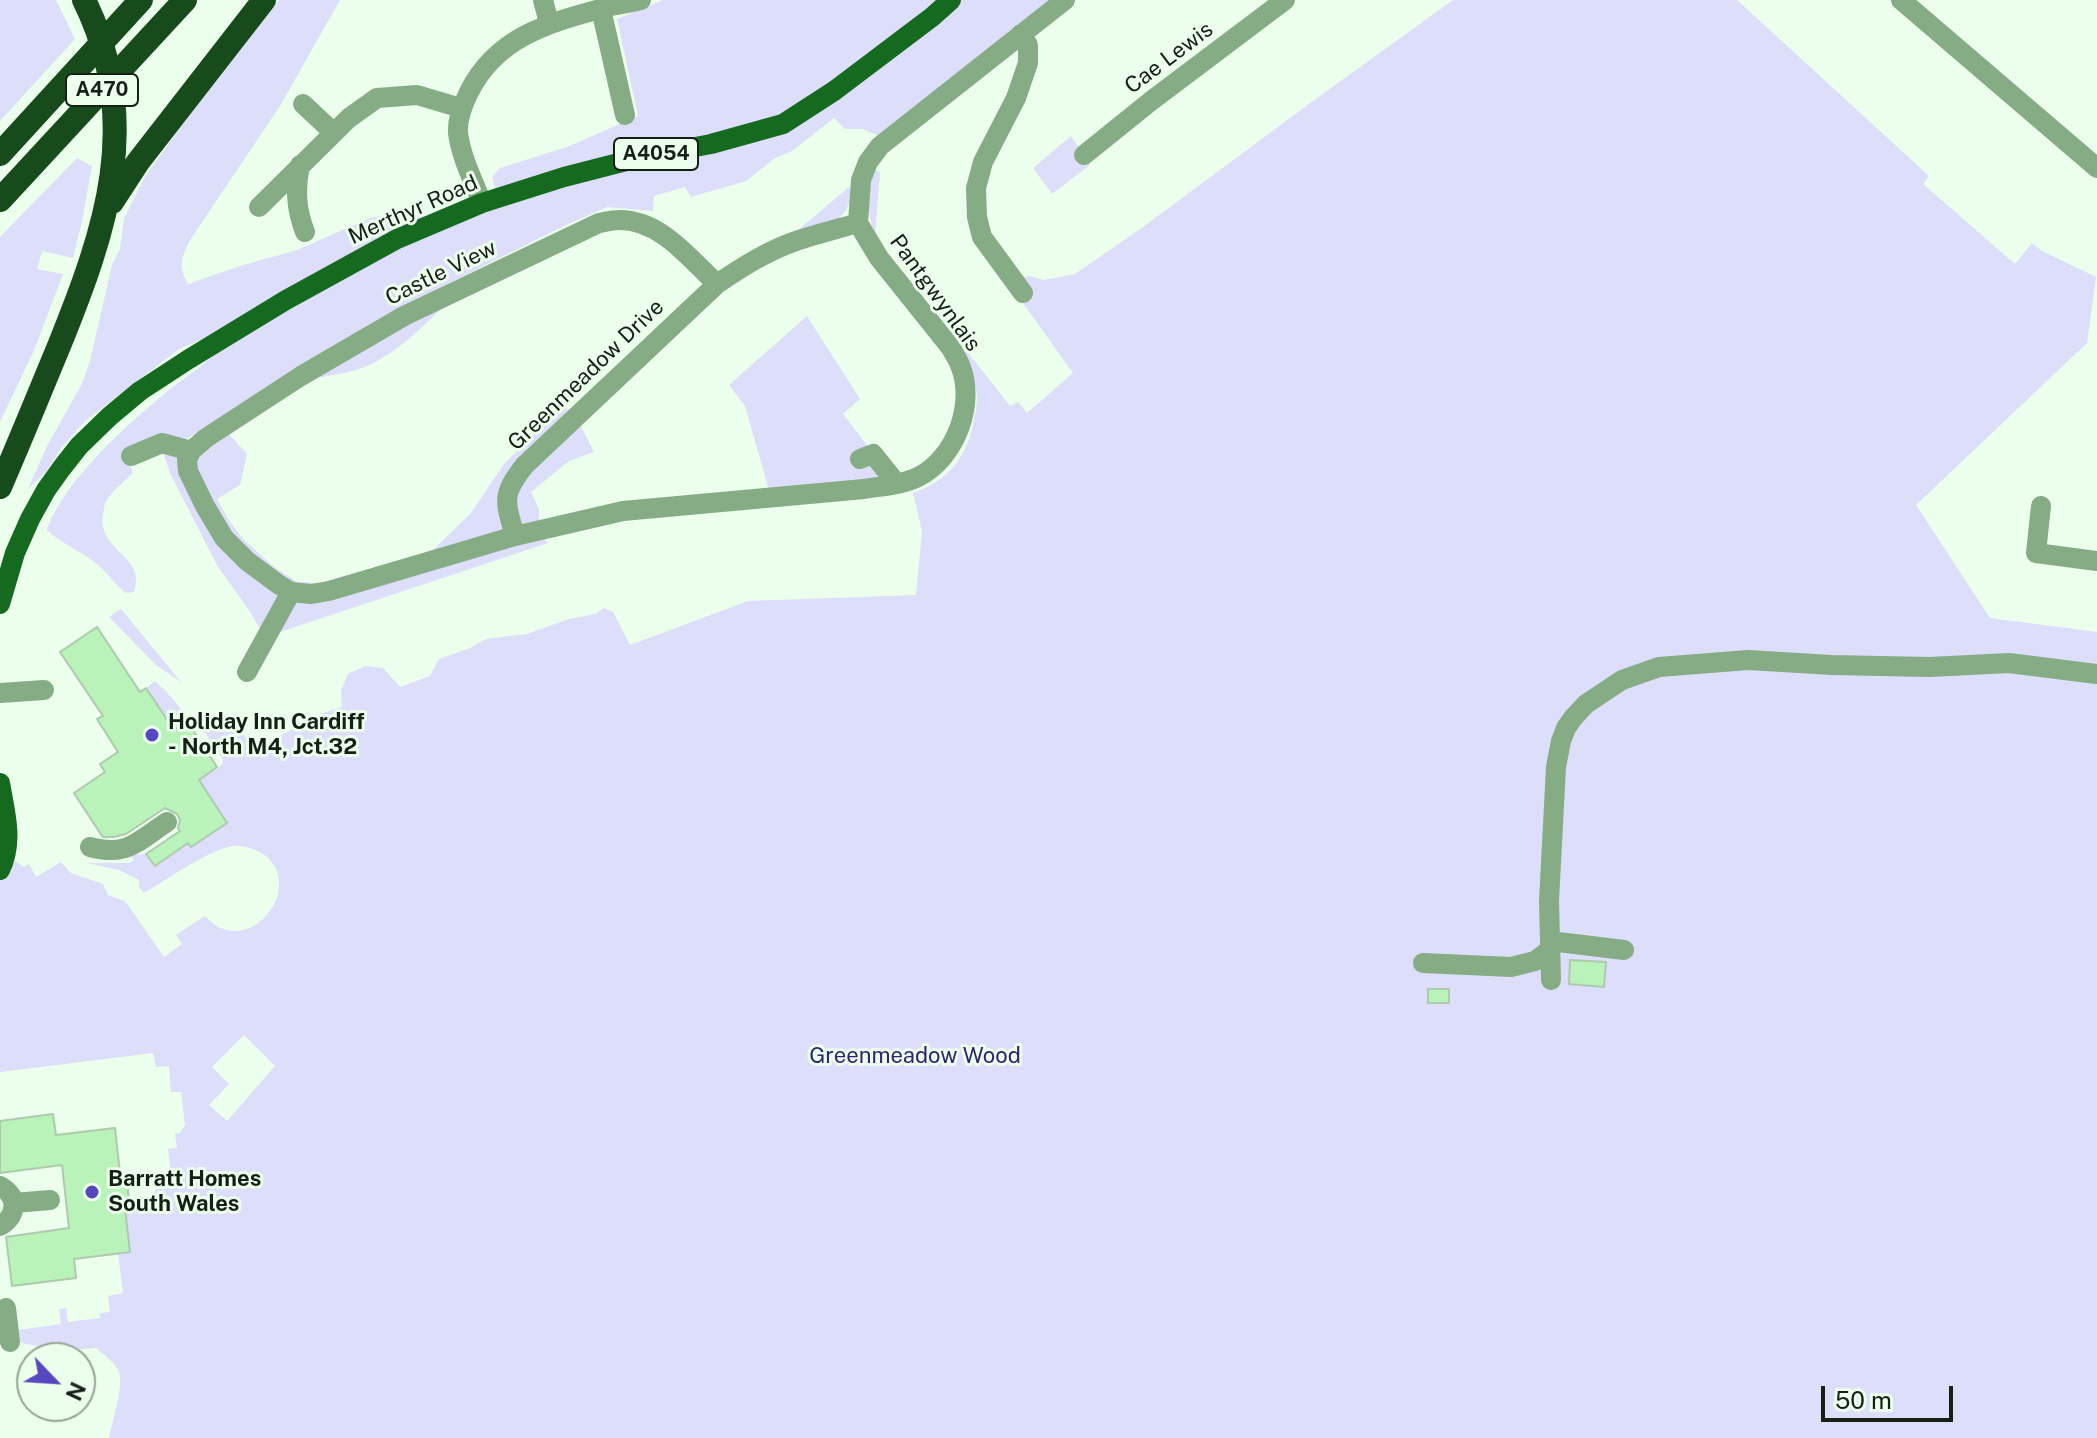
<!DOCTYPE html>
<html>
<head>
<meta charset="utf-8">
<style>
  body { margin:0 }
  #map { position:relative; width:2097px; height:1438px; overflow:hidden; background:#ecfeec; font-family:"Public Sans",sans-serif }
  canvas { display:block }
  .north { position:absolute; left:16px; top:1342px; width:80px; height:80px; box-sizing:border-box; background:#ecfeec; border:2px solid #96a596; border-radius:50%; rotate:115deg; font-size:22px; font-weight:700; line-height:32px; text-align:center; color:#152015 }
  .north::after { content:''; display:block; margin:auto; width:28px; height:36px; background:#5748c0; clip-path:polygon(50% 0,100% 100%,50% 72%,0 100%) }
  .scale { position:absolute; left:1821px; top:1386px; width:132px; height:36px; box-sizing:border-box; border:4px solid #152015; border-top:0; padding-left:10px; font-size:24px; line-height:28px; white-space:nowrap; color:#152015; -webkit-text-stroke:6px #ecfeec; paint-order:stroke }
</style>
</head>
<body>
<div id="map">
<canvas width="2097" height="1438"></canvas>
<div class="north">N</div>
<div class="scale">50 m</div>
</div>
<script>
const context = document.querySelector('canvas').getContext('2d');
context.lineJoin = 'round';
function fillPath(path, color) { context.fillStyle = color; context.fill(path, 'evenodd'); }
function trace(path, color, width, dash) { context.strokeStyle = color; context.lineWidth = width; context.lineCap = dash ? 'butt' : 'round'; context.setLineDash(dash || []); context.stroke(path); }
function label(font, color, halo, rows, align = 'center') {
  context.font = font + ' "Public Sans",sans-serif'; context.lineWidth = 6; context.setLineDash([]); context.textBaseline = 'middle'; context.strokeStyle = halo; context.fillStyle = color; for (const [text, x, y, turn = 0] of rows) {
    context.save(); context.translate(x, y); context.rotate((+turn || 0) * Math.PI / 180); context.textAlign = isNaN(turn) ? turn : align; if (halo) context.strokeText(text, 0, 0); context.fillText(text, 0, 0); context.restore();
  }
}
fillPath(new Path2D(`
  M0 0H56L75 39 0 121Z
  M279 0H340L280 106 190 240C182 258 177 265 188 284L240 266 297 250 370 218 408 211 421 214 435 222 498 198 492 177 500 168 567 147 638 116 617 19 663 0H1052L879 136 863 129H845L834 118 792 151 775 158 746 181 691 197 685 187 654 196 653 211 607 207 566 225 389 313 223 418 179 443 125 452 133 473C125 481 112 491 106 501 104 505 104 510 103 514 97 553 147 554 134 592L126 593C115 585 108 573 97 564 81 551 62 544 47 530 64 480 129 423 169 390 187 375 208 365 221 345L210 336 179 349 85 421 61 448 46 472 28 489 47 446 82 384 90 361 112 265 120 249 124 219 131 204 145 177 191 112Z
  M1453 0H1737L1929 176 1923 184 2015 264 2032 243 2042 251 2096 277 2087 343 1916 505 1990 618 2097 632V1438H109C112 1423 124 1386 119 1372 116 1363 103 1354 96 1348L47 1352 38 1346 21 1343 18 1330 61 1324 59 1309 66 1308 68 1322 100 1318V1313L110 1312 108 1296 123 1293 118 1253 130 1251 124 1201 150 1197 153 1198 154 1193 163 1176 171 1175 168 1149 177 1148 175 1134 180 1133 185 1125 181 1092H171L169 1066 156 1067 153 1053 0 1072V871L6 855 24 867 29 864 36 877 61 862 71 873 103 884 108 895 124 901 128 905 164 957 182 944 176 935 205 916C246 962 305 891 267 857 257 849 244 845 232 846 211 849 164 881 144 893L139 887V880L119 870 87 863H130L134 860 130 855 146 854 155 866 187 842 191 847 226 823 199 780 222 765 223 760 202 728 225 717 235 724 256 750 314 716 342 707 341 691 348 674 365 666 383 668 400 687 430 676 439 659 470 648 486 639 527 634 569 619 595 614 604 608 613 612 630 645 748 601 916 595 922 531 913 493C949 481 968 455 974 419 975 413 977 406 977 400 977 382 968 362 962 345L1010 406 1018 402 1027 413 1073 373 1008 282 1029 276 1044 280 1075 274 1143 227 1313 101ZM244 1035 275 1066 227 1121 209 1105 229 1084 212 1067Z
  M1071 136 1090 165 1052 194 1033 168Z
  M77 158 92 166 82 221 73 258 42 251 37 269 63 274 35 348 0 422V237Z
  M875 170 880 172 875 235C867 213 865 192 875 170Z
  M849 187 854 193 846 210 838 220 791 236Z
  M447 303C423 327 398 352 367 366 348 374 324 376 304 380Z
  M807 316 860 399 843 414 897 484 771 497 745 406 729 385Z
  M563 405 576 417 594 452 569 461 531 492 539 509V533L548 543 265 637 249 610 218 567 171 475 162 450 229 434 247 454 240 485 217 499 230 522 244 540 274 567 297 582 319 583 431 552 471 513 504 464Z
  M121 609 181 682 156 665 109 617Z
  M155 681C169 694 179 704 187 721L169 733 153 712 159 708 146 688Z`), '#dcdefa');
const building = new Path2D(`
  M97 627 140 692 146 688 174 730 187 721 217 767 199 780 227 823 191 847 188 843 155 866 146 854 180 831 178 828 180 820 177 814 165 808 126 834 113 837H104L102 836 74 793 105 772 100 764 118 752 97 719 103 716 60 652Z
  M1570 960 1606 962 1604 987 1569 984Z
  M1428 989H1449V1003H1428Z
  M53 1114 56 1135 115 1128 121 1182H127L129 1200H124L130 1252 74 1259 76 1278 12 1286 6 1237 69 1228 62 1165 0 1173V1121Z`);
fillPath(building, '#baf3ba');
trace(building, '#aecaae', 2);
trace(new Path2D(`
  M543 0 549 23
  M1901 0 2097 168
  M601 9 625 115
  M1021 34 1028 45V63L1016 98 983 162 976 188 977 217 982 237 1023 293
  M303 104 334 133
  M1084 155 1151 101 1285 0
  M300 165C295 189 296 209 305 232
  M482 203C473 180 461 157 458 133 457 118 463 104 469 92 498 34 553 22 611 6 621 4 631 3 641 0
  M259 207 349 118 377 98 417 95 461 108
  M191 451 187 460 188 471 205 506 224 538 247 561 278 584 291 592 311 594 329 591 515 536C505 501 501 495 525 465L717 284C742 267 767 251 796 241 816 234 837 229 858 223
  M191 451 206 438 301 376 404 316 599 223C605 222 612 220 618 220 660 219 689 258 717 284
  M131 456 162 443 191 451
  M860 459 873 454 897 484
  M2041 506 2036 553 2097 561
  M515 536 623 511 864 489C882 486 902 485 918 477 956 458 976 403 960 365 958 359 954 354 951 348L879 258 858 223 861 180 868 162 880 146 1065 0
  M247 672 291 592
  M0 693 44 690
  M90 847C127 857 137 842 167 822
  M1550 941 1624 950
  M1423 963 1511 967 1535 961 1551 949
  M1551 980 1549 901 1556 767 1561 741 1566 728 1573 718 1586 704 1622 680 1659 667 1748 660 1832 665 1930 667 2009 663 2097 674
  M0 1186C18 1196 18 1215 0 1226
  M14 1203 50 1200
  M6 1308 10 1342`), '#85ac84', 20);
trace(new Path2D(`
  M0 604 15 553 30 519 46 490 61 469 79 446 110 416 140 391 189 359 286 300 397 239 482 203 564 177 638 158 711 144 783 124 834 91 932 17 951 0
  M0 783C5 812 14 842 0 870`), '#166a20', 20);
trace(new Path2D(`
  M0 154 141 0
  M0 200 185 0
  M112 202 138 162 264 0
  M0 487C20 441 39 394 59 346 106 230 144 121 84 0`), '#184b1c', 24);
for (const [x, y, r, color] of [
  [152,735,8,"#5748c0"],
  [92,1192,8,"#5748c0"]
]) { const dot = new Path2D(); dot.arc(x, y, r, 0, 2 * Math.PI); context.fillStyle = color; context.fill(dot); trace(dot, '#ecfeec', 3); }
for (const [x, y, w] of [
  [102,90,72],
  [656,154,84]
]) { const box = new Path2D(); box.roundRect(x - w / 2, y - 16, w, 32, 6); context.fillStyle = '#ecfeec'; context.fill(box); trace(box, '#152015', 2); }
label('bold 20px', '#152015', null, [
  ["A470",102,90],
  ["A4054",656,154]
]);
label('22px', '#152015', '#ecfeec', [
  ["Cae Lewis",1169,58,-37],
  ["Merthyr Road",413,210,-24],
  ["Castle View",441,273,-26],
  ["Pantgwynlais",935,293,54],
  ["Greenmeadow Drive",586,375,-44]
]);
label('bold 22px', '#152015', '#ecfeec', [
  ["Holiday Inn Cardiff",168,722],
  ["- North M4, Jct.32",168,747],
  ["Barratt Homes",108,1179],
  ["South Wales",108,1204]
], 'left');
label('22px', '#2e2370', '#ecfeec', [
  ["Greenmeadow Wood",915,1056]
]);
</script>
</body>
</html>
